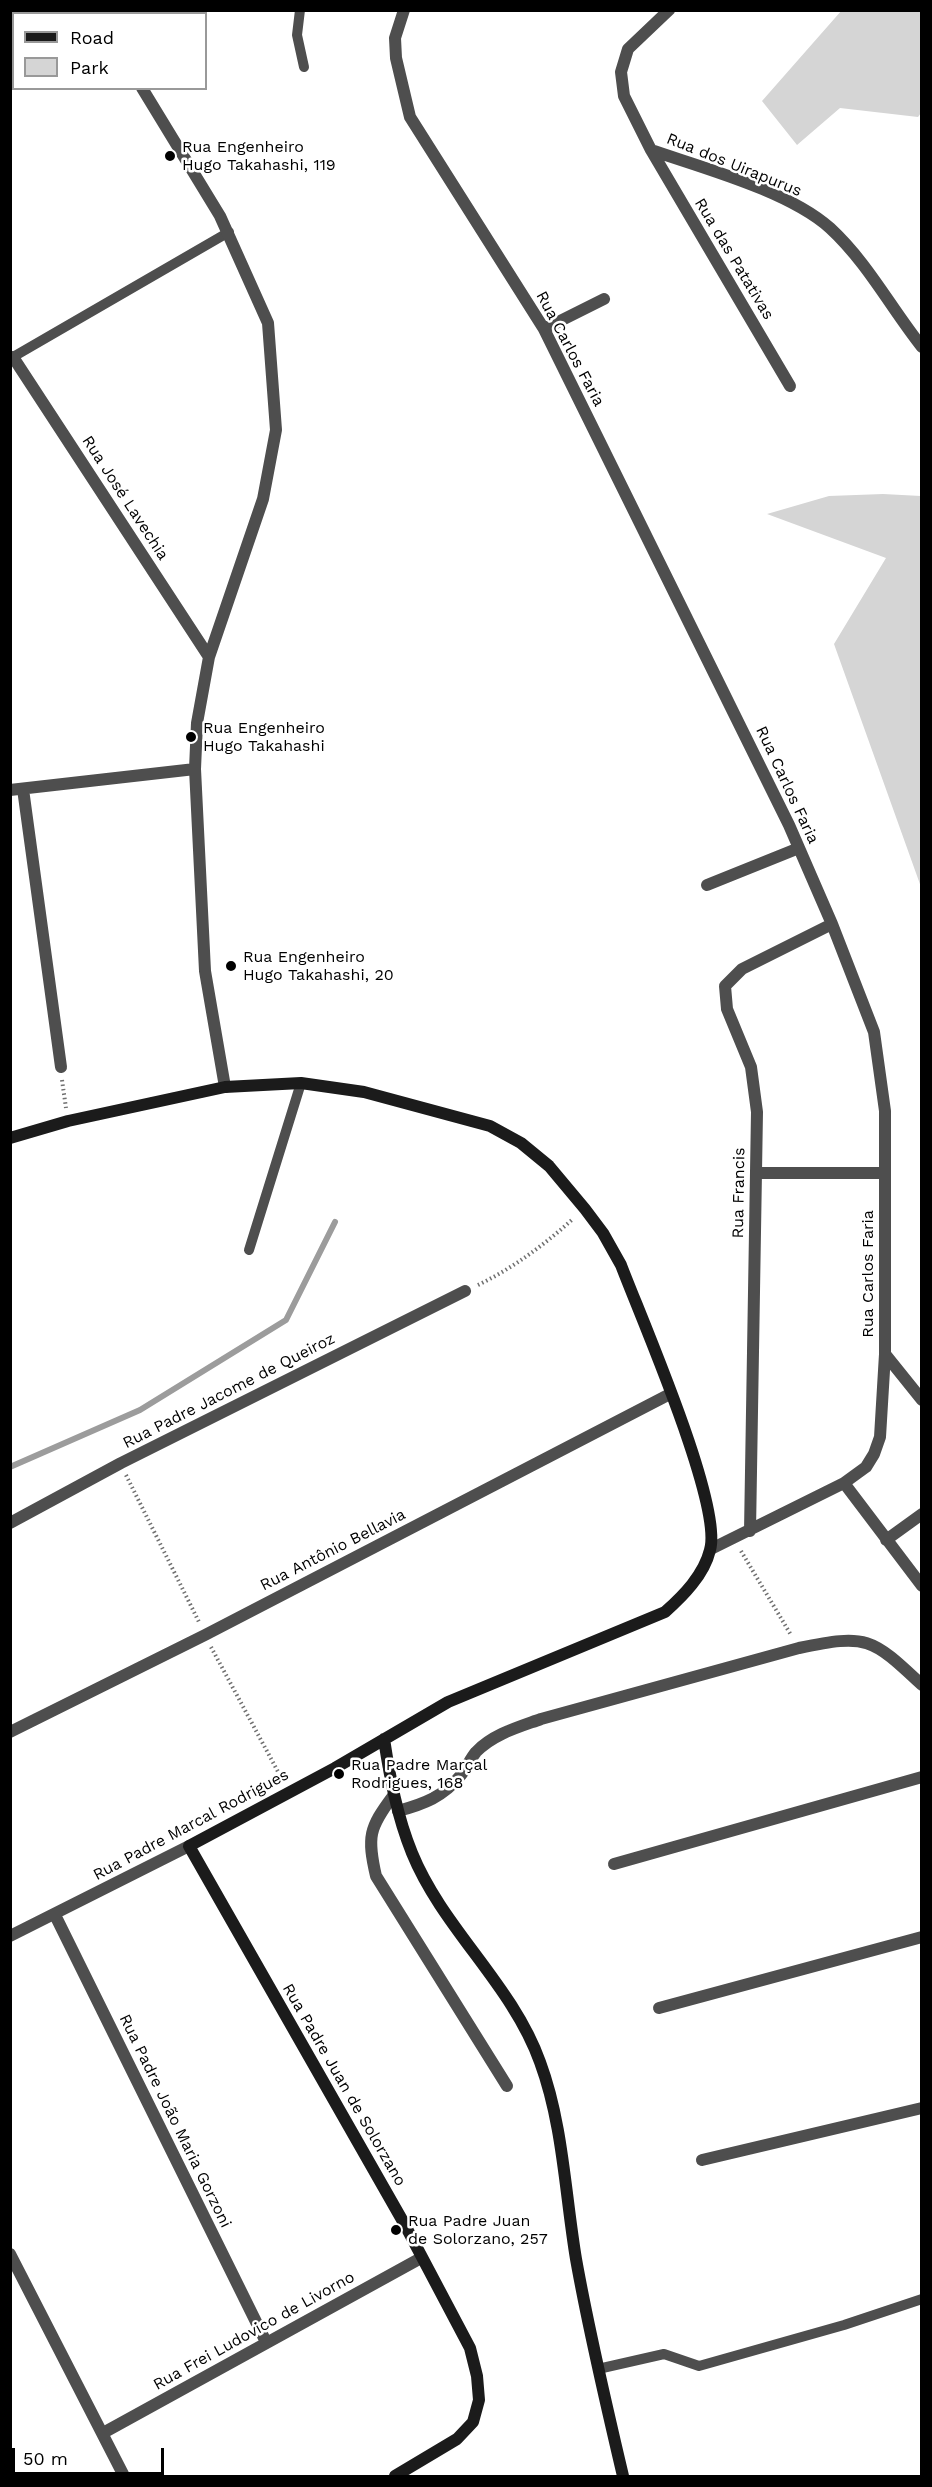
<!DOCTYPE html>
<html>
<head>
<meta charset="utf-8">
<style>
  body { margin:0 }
  #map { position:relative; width:932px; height:2487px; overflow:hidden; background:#fff; font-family:"Work Sans",sans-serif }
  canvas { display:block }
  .frame { position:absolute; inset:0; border:12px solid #000; pointer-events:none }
  .legend { position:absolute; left:12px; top:12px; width:195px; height:78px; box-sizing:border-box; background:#fff; border:2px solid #999; margin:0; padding:8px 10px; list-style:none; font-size:18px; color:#000 }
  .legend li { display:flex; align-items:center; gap:12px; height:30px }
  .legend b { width:30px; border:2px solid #999 }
  .scale { position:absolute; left:12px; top:2448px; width:152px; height:27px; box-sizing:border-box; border:3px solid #000; border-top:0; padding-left:8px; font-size:18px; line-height:21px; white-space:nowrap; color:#000; -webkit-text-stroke:4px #fff; paint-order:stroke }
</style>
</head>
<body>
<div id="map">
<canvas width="932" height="2487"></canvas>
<div class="frame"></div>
<ul class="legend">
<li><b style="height:8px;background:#1b1b1b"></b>Road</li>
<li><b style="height:16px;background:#d5d5d5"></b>Park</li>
</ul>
<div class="scale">50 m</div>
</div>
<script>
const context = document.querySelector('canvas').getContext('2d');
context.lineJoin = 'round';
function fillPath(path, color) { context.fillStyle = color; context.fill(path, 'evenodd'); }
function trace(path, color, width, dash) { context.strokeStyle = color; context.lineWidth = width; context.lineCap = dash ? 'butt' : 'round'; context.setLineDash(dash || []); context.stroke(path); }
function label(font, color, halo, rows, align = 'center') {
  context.font = font + ' "Work Sans",sans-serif'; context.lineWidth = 5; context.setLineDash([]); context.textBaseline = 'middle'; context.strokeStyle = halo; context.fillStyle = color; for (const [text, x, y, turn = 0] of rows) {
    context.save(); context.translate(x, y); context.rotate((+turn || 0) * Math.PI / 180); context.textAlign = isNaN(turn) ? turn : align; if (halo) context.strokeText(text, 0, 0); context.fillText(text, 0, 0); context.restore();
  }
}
fillPath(new Path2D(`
  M842 10 921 11V113L918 117 840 108 797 145 762 101Z
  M883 494 921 496V887L834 644 886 558 767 514 829 496Z`), '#d5d5d5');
trace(new Path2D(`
  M10 1467 140 1410 286 1320 335 1222`), '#9c9c9c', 6);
trace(new Path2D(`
  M62 1080 66 1108
  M478 1285C513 1268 544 1245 573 1219
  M126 1475 199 1622
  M741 1551 791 1635
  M211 1647 283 1781`), '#707070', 4, [1.5, 3]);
trace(new Path2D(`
  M300 10 297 35 304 67
  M13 357 229 232
  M249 1250 301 1083
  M598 2369 664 2354 699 2366 844 2325 922 2299`), '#4e4e4e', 10);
trace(new Path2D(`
  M97 10 99 14
  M404 10 395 38 396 58 410 117 544 329 789 825 832 924 874 1032 885 1111V1354L880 1437 874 1454 866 1467 844 1483 711 1549
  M669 10 628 49 621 72 624 96 651 150 790 386
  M142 88 220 216 268 323 276 430 263 499 209 657 197 723 195 769 205 971 225 1087
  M651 150C703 168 789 191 830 228 867 262 891 308 922 347
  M544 329 604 299
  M13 357 209 657
  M23 789 61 1067
  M10 790 195 769
  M707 885 799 848
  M756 1173H885
  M885 1354 922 1400
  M844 1483 922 1586
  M10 1523 121 1463 465 1291
  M750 1531 757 1112 751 1067 727 1009 725 986 742 969 832 924
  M886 1540 922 1514
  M10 1732 205 1635 670 1394
  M393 1796C369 1828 367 1837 376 1876L507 2086
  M398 1811C424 1804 443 1797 461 1775 466 1769 470 1759 476 1752 493 1734 519 1727 541 1719L799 1648C867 1634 871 1637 922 1685
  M614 1864 922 1777
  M55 1915 266 2342
  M10 1936 189 1846
  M659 2008 922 1937
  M702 2160 922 2108
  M10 2254 124 2476
  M103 2433 421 2258`), '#4e4e4e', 12);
trace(new Path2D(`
  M10 1138 68 1121 225 1087 301 1083 364 1092 490 1126 521 1143 549 1166 585 1209 603 1233 621 1265C641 1318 723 1505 710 1550 704 1575 683 1596 665 1612L448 1702 335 1768 189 1846 405 2225 470 2348 477 2376 479 2400 473 2422 457 2439 395 2476
  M384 1739C390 1778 397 1816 412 1853 443 1929 512 1984 540 2062 563 2124 565 2193 576 2259 589 2332 606 2404 623 2476`), '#1b1b1b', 12);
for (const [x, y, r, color] of [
  [170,156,6,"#000"],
  [191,737,6,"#000"],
  [231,966,6,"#000"],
  [339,1774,6,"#000"],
  [396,2230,6,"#000"]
]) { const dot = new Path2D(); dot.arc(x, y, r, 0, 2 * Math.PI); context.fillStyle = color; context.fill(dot); trace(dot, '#fff', 2); }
label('16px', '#000', '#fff', [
  ["Rua Engenheiro",182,147],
  ["Hugo Takahashi, 119",182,165],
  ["Rua Engenheiro",203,728],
  ["Hugo Takahashi",203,746],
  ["Rua Engenheiro",243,957],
  ["Hugo Takahashi, 20",243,975],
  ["Rua Padre Marçal",351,1765],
  ["Rodrigues, 168",351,1783],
  ["Rua Padre Juan",408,2221],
  ["de Solorzano, 257",408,2239]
], 'left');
label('16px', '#000', '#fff', [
  ["Rua dos Uirapurus",734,165,22],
  ["Rua das Patativas",734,259,59],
  ["Rua Carlos Faria",570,349,62],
  ["Rua José Lavechia",125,498,57],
  ["Rua Carlos Faria",787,785,65],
  ["Rua Francis",739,1193,-89],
  ["Rua Carlos Faria",868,1274,-90],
  ["Rua Padre Jacome de Queiroz",229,1391,-27],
  ["Rua Antônio Bellavia",333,1550,-27],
  ["Rua Padre Marcal Rodrigues",191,1825,-28],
  ["Rua Padre Juan de Solorzano",344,2085,60],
  ["Rua Padre João Maria Gorzoni",175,2121,64],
  ["Rua Frei Ludovico de Livorno",254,2331,-29]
]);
</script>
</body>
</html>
